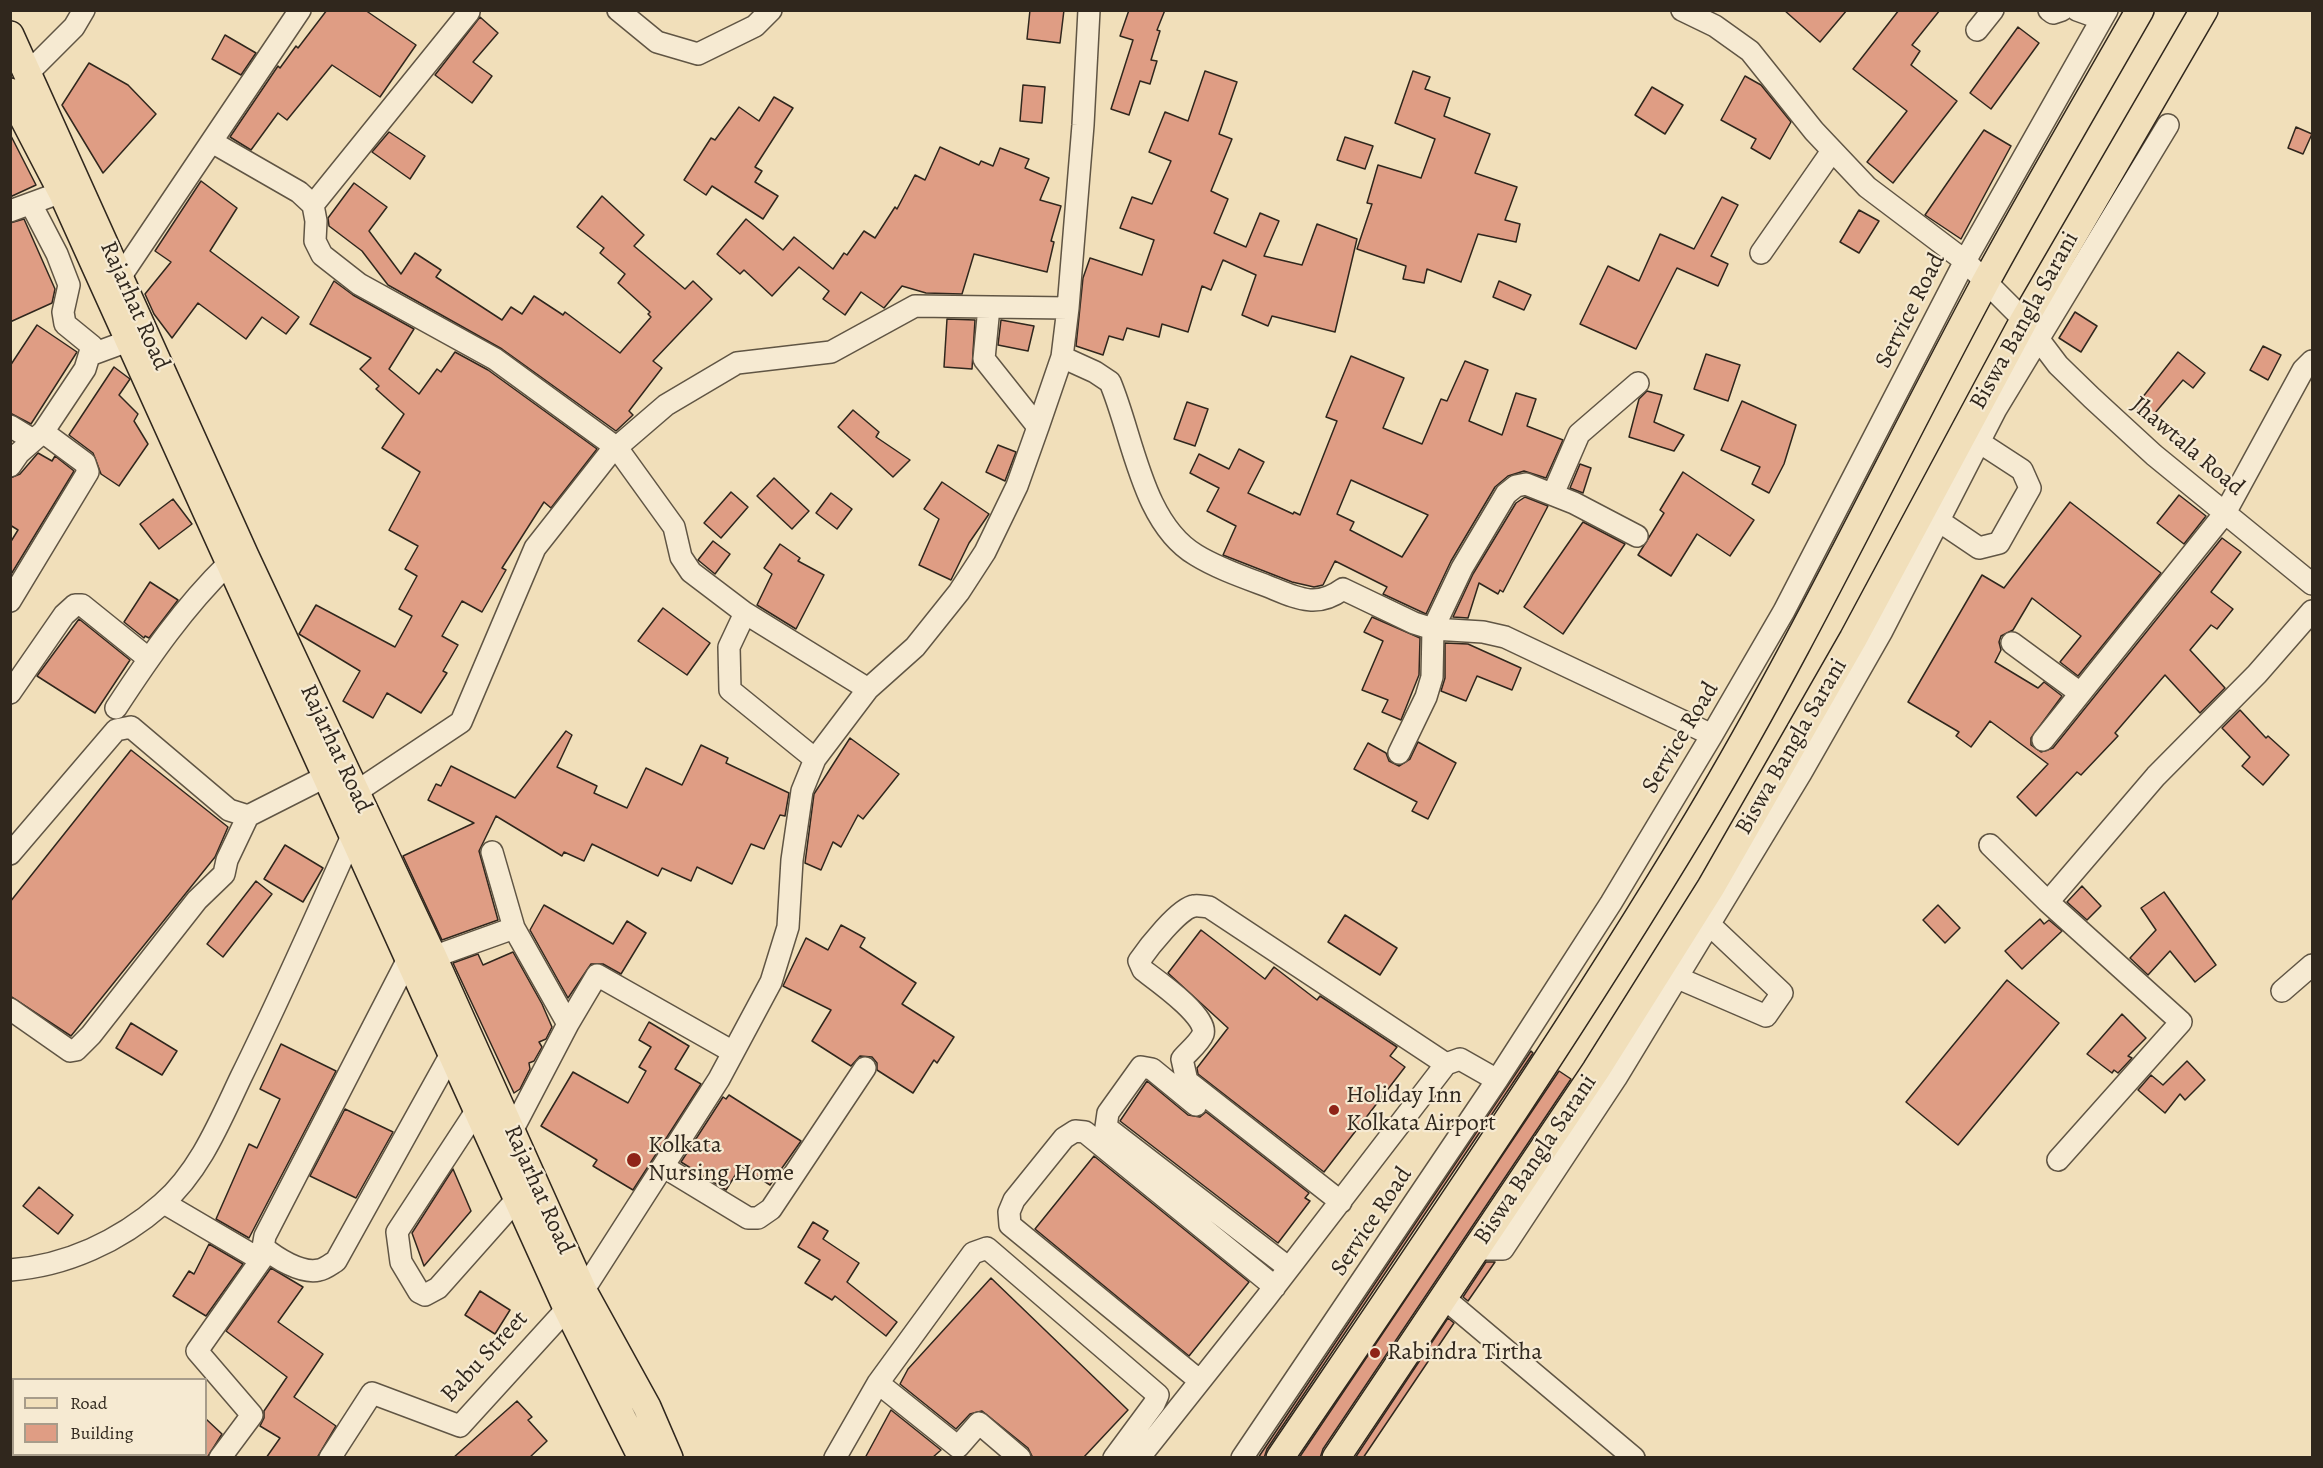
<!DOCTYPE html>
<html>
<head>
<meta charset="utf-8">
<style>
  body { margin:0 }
  #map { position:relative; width:2323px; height:1468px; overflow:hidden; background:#f1dfba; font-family:Alegreya,serif }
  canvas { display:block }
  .frame { position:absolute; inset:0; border:12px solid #30271d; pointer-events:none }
  .legend { position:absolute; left:12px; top:1378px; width:195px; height:78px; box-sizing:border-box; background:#f6ead2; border:2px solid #a79c8a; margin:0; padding:8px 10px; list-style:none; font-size:18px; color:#30271d }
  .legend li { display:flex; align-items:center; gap:12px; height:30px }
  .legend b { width:30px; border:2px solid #a79c8a }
</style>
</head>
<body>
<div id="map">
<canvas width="2323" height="1468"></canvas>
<div class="frame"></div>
<ul class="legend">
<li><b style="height:8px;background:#f1dfba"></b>Road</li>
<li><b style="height:16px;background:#df9d84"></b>Building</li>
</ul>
</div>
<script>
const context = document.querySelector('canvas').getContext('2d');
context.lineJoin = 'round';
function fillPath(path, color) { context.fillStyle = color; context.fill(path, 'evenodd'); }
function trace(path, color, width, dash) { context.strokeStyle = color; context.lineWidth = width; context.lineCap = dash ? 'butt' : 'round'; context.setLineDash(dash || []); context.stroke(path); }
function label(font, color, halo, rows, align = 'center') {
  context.font = font + ' Alegreya,serif'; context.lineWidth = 4.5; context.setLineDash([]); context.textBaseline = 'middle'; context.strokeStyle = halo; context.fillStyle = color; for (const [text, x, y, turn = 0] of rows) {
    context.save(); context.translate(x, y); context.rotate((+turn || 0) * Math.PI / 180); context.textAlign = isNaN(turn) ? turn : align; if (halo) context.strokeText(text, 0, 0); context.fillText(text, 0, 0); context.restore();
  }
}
const building = new Path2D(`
  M327 10H365L416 45 380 97 332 65 287 120 278 113 251 150 230 137 278 66 280 68 296 46 298 48Z
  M1030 10H1064L1060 43 1027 39Z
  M1129 10H1165L1157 30 1160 31 1151 60 1157 61 1150 84 1140 81 1129 115 1111 109 1133 40 1120 36Z
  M1784 10H1847L1820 42Z
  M1899 10H1940L1912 45 1920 51 1911 65 1957 101 1893 183 1867 162 1907 111 1853 69Z
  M480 17 498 33 473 62 492 76 472 103 435 75Z
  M2018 27 2039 43 1991 109 1970 93Z
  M225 35 256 53 241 75 212 59Z
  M89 63 128 85 156 114 103 173 62 105Z
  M1205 71 1237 82 1219 134 1232 139 1211 191 1228 199 1214 233 1246 247 1260 213 1279 221 1264 256 1302 265 1317 224 1357 239 1335 332 1272 316 1268 326 1242 315 1256 275 1223 260 1211 290 1202 286 1188 332 1162 324 1159 337 1127 328 1123 340 1109 336 1103 355 1076 346 1083 278 1090 258 1142 275 1154 240 1120 228 1132 197 1152 204 1171 161 1149 152 1165 112 1188 121Z
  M1413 71 1430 77 1425 89 1450 98 1444 116 1490 134 1475 173 1517 187 1505 220 1520 224 1516 242 1478 234 1461 282 1427 269 1424 283 1403 279 1406 266 1357 249 1372 204 1367 203 1378 165 1421 178 1435 139 1395 123Z
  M1745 76 1761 85 1791 122 1770 159 1751 148 1756 139 1721 120Z
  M1023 85 1045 87 1042 123 1020 121Z
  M1652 87 1683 105 1665 134 1635 115Z
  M774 97 793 108 755 167 762 171 755 182 778 196 763 219 712 186 706 195 684 180 711 138 715 140 739 107 759 121Z
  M2296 127 2312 134 2303 154 2288 148Z
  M1984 130 2011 146 1961 239 1925 215Z
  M389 132 425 156 410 179 372 152Z
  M10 134 36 185 10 197Z
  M1345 137 1373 146 1365 169 1337 160Z
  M940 147 979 165 981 161 993 166 1000 148 1029 159 1025 168 1049 178 1040 200 1061 206 1051 241 1054 242 1047 272 974 254 962 294 926 293 902 286 884 308 861 292 845 315 823 299 829 291 799 267 772 296 744 270 740 274 717 254 746 219 783 250 794 237 833 269 844 253 847 255 864 231 875 238 895 207 897 209 915 175 925 180Z
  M201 181 237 208 210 251 299 317 286 334 262 317 246 339 198 303 172 338 154 314 145 294 171 262 155 251Z
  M354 183 387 207 369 231 401 274 415 253 441 270 436 277 502 320 511 307 522 314 534 296 563 315 565 312 620 353 651 317 648 314 650 312 618 283 625 274 600 253 604 248 577 227 602 196 644 235 634 246 685 289 693 281 712 299 653 361 662 368 629 411 633 415 616 431 502 349 388 285 362 251 329 226 328 218Z
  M1722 197 1738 205 1711 256 1728 264 1718 286 1677 268 1636 349 1580 324 1608 266 1639 281 1660 234 1694 249Z
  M1859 210 1879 221 1859 253 1840 242Z
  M24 219 55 289 52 303 10 322V223Z
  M334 281 353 295 414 329 389 369 419 394 437 369 441 372 455 352 488 370 597 449 551 508 544 502 502 568 506 570 482 612 462 601 442 636 458 645 443 671 447 673 421 713 387 693 373 718 343 701 360 671 299 634 316 605 395 647 412 616 399 609 417 576 405 569 418 546 389 530 420 472 382 448 404 414 376 389 379 386 360 369 371 358 310 324Z
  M1499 281 1531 295 1524 310 1493 297Z
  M2075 312 2097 326 2081 352 2059 338Z
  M947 319 975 320 972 369 944 367Z
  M1001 320 1034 326 1028 351 998 345Z
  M37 325 77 352 31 424 10 413V366Z
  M2263 346 2281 355 2268 380 2250 370Z
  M2178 352 2205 373 2193 388 2183 380 2149 420 2135 407Z
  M1706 354 1740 365 1728 401 1694 389Z
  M1351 356 1404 378 1383 428 1422 444 1441 399 1447 401 1465 361 1488 370 1469 421 1502 435 1516 393 1536 399 1527 426 1563 440 1546 478 1524 471 1508 476 1495 487 1451 561 1426 614 1383 594 1387 587 1335 561 1323 585 1314 587 1292 582 1223 555 1236 526 1207 511 1219 488 1190 473 1199 454 1229 469 1239 449 1264 462 1248 493 1293 514 1294 512 1300 515 1337 421 1326 417ZM1351 480 1428 515 1402 557 1350 530 1354 522 1337 514Z
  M114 367 130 379 119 395 138 414 134 421 148 444 119 486 101 474 93 453 69 435Z
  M1647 391 1662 395 1654 422 1684 435 1674 451 1629 437 1639 399Z
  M1742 401 1796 425 1784 464 1769 493 1752 484 1760 467 1721 450Z
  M1187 402 1208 409 1195 446 1174 439Z
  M853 410 879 432 876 437 910 460 893 477 838 427Z
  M998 445 1016 452 1005 481 986 472Z
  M38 453 52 461 55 456 74 471 10 576V543L18 530 10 525V478L20 474Z
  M1580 464 1591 468 1583 493 1570 488Z
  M1683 472 1754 520 1730 556 1697 534 1671 576 1638 555 1664 513 1660 510Z
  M774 478 809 511 792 529 757 496Z
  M942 482 989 514 969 543 951 580 919 565 939 519 924 509Z
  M731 492 748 507 721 538 704 523Z
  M831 493 852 509 837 529 816 513Z
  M2179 495 2206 516 2184 544 2157 523Z
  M1525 497 1548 506 1503 592 1500 590 1498 594 1479 583 1468 618 1453 617 1473 574 1516 503Z
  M173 499 192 524 159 549 140 524Z
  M2070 502 2161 573 2078 676 2060 662 2081 636 2032 598 2013 630 2001 636 1999 642 2001 650 1995 662 2038 688 2044 682 2062 696 2031 738V745L2041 752 2053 748 2222 538 2241 552 2211 592 2233 609 2217 629 2211 625 2190 650 2225 688 2200 713 2165 675 2115 733 2118 736 2081 775 2077 772 2036 816 2017 797 2048 764 1990 721 1971 747 1956 736 1959 732 1908 702 1982 575 2004 588Z
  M1583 522 1625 544 1563 634 1524 607Z
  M713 541 730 554 715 574 698 560Z
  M780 544 800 558 798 561 824 575 796 629 757 605 772 574 764 568Z
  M150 582 178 600 149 638 145 636 144 638 124 622Z
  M663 608 710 643 687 675 638 641Z
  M1372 617 1420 638 1419 675 1401 720 1382 712 1388 700 1362 690 1383 641 1364 632Z
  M79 619 130 660 95 713 37 676Z
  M1445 643 1468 644 1521 668 1512 690 1477 676 1466 701 1441 691 1445 678Z
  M2240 710 2266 738 2268 736 2289 755 2263 785 2242 766 2250 757 2222 728Z
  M566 731 572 735 557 767 597 786 594 793 627 808 646 768 682 785 701 745 728 758 726 763 789 793 785 816 780 815 764 849 751 844 732 884 697 867 691 881 662 868 658 876 592 844 584 861 564 852 562 856 496 816 479 851 498 920 442 940 403 856 474 823 428 800 436 784 441 786 451 766 515 798Z
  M850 738 899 774 863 819 858 815 841 847 833 842 821 870 805 863 814 794Z
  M1418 742 1456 763 1428 819 1412 811 1417 802 1354 769 1368 743 1386 753 1389 761 1399 766 1410 759Z
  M131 750 228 827 215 857 71 1036 10 996V902Z
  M285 845 323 868 303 902 264 879Z
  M256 881 272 894 223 957 207 944Z
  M2082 886 2101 906 2087 920 2067 902Z
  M2164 892 2216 965 2195 982 2170 951 2148 975 2130 958 2156 930 2141 908Z
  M544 905 613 944 627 921 646 933 621 974 603 964H591L568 998 530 930Z
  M1938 905 1960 928 1945 943 1923 920Z
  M1345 915 1397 948 1380 975 1328 942Z
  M2040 919 2044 924 2049 920 2062 931 2022 969 2005 951Z
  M841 925 865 938 860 947 916 983 902 1004 954 1037 937 1063 934 1060 913 1093 877 1070V1063L872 1057 860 1056 851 1066 812 1041 831 1010 783 986 806 938 828 950Z
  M1201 930 1265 979 1274 967 1317 1000 1320 996 1397 1047 1390 1056 1405 1067 1324 1172 1198 1074 1197 1068 1228 1028 1168 973Z
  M513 952 542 1004 552 1027 546 1039 539 1042 542 1047 534 1061 529 1063 530 1069 520 1089 514 1093 453 963 478 954 483 965Z
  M2007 980 2059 1023 1958 1145 1906 1102Z
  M2122 1014 2146 1038 2128 1056 2132 1058 2118 1073 2114 1070 2112 1073 2087 1054Z
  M649 1022 689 1046 675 1069 701 1084 633 1190 593 1166 597 1160 541 1126 573 1072 628 1103 646 1071 639 1067 651 1047 639 1040Z
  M131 1023 177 1051 162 1075 116 1048Z
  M281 1044 336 1071 249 1238 216 1219 249 1144 257 1148 280 1099 260 1089Z
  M1531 1051 1533 1053 1267 1449 1264 1458H1258Z
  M2187 1061 2205 1080 2185 1100 2180 1094 2165 1113 2138 1090 2151 1075 2163 1085Z
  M1559 1071 1571 1079 1323 1449 1320 1458H1299Z
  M1147 1081 1188 1115 1200 1117 1206 1112 1309 1193 1305 1198 1310 1201 1278 1243 1120 1121Z
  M729 1095 801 1141 770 1185 741 1166 726 1190 681 1162 723 1097 726 1099Z
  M345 1109 393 1132 356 1198 310 1176Z
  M1094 1156 1249 1282 1189 1356 1035 1229Z
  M453 1169 471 1211 424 1266 412 1233Z
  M39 1187 73 1215 58 1234 23 1206Z
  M813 1222 828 1231 823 1239 859 1263 847 1282 897 1322 886 1336 835 1296 832 1300 805 1283 820 1260 798 1247Z
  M209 1244 243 1264 206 1316 173 1296 189 1271 194 1274Z
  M1486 1262H1495L1468 1301 1463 1297Z
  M271 1268 303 1287 278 1322 323 1354 294 1397 336 1426 317 1458H266L280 1438 260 1426 264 1418V1411L287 1377 226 1331Z
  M991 1278 1128 1410 1083 1458H1033L1028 1448 982 1411 970 1414 956 1429 900 1384 908 1369Z
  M480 1291 510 1310 495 1334 465 1315Z
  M1448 1318 1454 1323 1363 1458H1355Z
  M517 1401 532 1417 528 1420 547 1441 529 1458H453Z
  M891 1410 941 1450 932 1458H865Z
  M206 1419 222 1434 207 1458H206Z`);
fillPath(building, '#df9d84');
trace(building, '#30271d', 1.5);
const minor = new Path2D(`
  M618 10 657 42 698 54 755 26 771 10
  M1682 10 1715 26 1750 51 1814 131 1867 187 1965 261 2024 320 2058 365 2092 398 2154 455 2312 584
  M2049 10 2053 13 2062 10
  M2077 10 2102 19
  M1977 30 1993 10
  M28 73 74 27 84 10
  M212 142 299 192 313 205 316 221 315 241 322 255 359 284 495 359 617 448 674 527 681 557 691 572 745 613
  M313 205 469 12
  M10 211 62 192
  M1761 253 1832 151
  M121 276 300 10
  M90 355 128 341
  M1062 357 1095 372 1110 382C1133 436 1142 523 1196 555 1217 568 1243 577 1267 586 1297 598 1316 609 1343 589L1414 623 1433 629 1483 632 1505 637 1712 735
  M10 426 33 440
  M1038 427 1062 357 1068 308 1083 125 1089 10
  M10 466 19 453 43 432
  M1553 494 1579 434 1638 383
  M1939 521 1979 548 1999 543 2030 488 2022 470 1979 442
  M10 601 88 472 85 463 43 432 85 369 92 346 65 324 63 312 69 285 57 254 31 204
  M2012 643 2080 693
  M10 693 64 615 75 605H82L149 659
  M116 708C150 656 184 607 228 564
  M2043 740 2225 513 2303 370 2312 361
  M1399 753 1426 697 1432 677 1433 629 1462 568 1506 494 1516 486 1526 484 1574 503 1637 536
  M815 759 730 690 729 647 745 613 868 689
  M344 800 461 722 535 548 609 454 666 405 737 363 831 352 915 306 1068 308
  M1990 845 2048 902
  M492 852 514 928
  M10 854 116 730 131 727 229 810 248 816
  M433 957 514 928 568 1024
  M408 959 265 1236 263 1247C276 1258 301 1274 319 1270 325 1269 331 1264 336 1261L451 1054
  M1678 978 1766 1016 1782 993 1711 926
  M2282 991 2312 965
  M10 1009 70 1051 76 1050 91 1035 197 900 224 874 227 860 248 816 325 777
  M484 1099 397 1232 401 1262 419 1292 425 1295 438 1288 517 1199
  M1196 1105 1152 1069 1141 1067 1108 1113 1106 1127 1289 1268
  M511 1133 568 1024 597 975 733 1052
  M2058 1160 2181 1022 2048 902 2156 776 2257 674 2312 611
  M664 1167 748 1218H758L771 1209 865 1068
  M1341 1202 1187 1081 1182 1059C1188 1052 1200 1042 1203 1034 1209 1017 1156 980 1143 970L1139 961C1148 948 1179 908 1194 906 1198 905 1205 907 1209 907L1446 1064
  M164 1203 261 1260 197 1351 252 1415 220 1458
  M1477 1249H1503L1616 1078 1801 773 1882 631 1996 409 2168 125
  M10 1270C66 1266 120 1241 162 1204 200 1171 220 1121 241 1077 280 998 316 917 352 836
  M1444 1298 1634 1458
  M1200 1381 1010 1225 1009 1212 1014 1200 1064 1138 1075 1131 1085 1132 1275 1287
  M878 1383 958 1447 979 1423 1020 1458
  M330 1458 372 1393 460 1426 583 1291 719 1079 771 982 788 927 792 860 802 791 815 759 868 689 915 647 959 592 985 552 1017 486 1038 427 984 359 989 307
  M835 1458 878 1383 973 1253 987 1248 1158 1395 1154 1404 1114 1458
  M1139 1458 1266 1298 1446 1064 1460 1059 1497 1080
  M1242 1458 1497 1080 1611 903 1712 735 1784 611 1965 261 2107 10`);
const major = new Path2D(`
  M10 35 245 556 433 957 583 1291 647 1407 669 1458
  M10 92 62 192 566 1306 642 1458
  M1280 1458C1423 1247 1567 1038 1698 820 1802 646 1889 462 1985 283 2035 191 2088 101 2140 10
  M1336 1458 1596 1070 1711 887 1853 639 2024 320 2204 10`);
trace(minor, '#605544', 24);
trace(major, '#30271d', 30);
trace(minor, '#f6ead2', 21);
trace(major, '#f1dfba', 27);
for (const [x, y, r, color] of [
  [1334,1110,6,"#8f2418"],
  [634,1160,8,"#8f2418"],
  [1375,1353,6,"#8f2418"]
]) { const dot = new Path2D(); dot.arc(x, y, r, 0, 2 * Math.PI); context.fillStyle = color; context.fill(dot); trace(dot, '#f6ead2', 2); }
label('24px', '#30271d', '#f6ead2', [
  ["Rajarhat Road",134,306,66],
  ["Service Road",1911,311,-63],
  ["Biswa Bangla Sarani",2025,321,-61],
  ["Jhawtala Road",2187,447,40],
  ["Service Road",1681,738,-59],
  ["Biswa Bangla Sarani",1792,747,-60],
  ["Rajarhat Road",335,749,65],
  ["Biswa Bangla Sarani",1536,1160,-56],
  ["Rajarhat Road",538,1190,66],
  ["Service Road",1372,1222,-56],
  ["Babu Street",485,1357,-47]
]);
label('24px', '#30271d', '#f6ead2', [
  ["Holiday Inn",1346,1096],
  ["Kolkata Airport",1346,1124],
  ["Kolkata",648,1146],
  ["Nursing Home",648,1174],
  ["Rabindra Tirtha",1387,1353]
], 'left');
</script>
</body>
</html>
